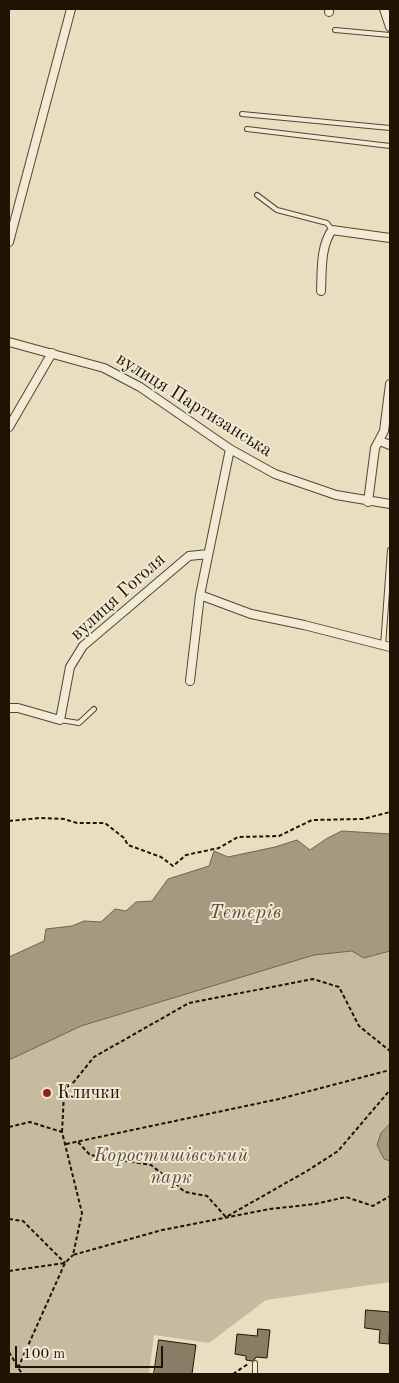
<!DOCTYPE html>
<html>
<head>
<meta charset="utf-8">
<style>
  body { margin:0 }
  #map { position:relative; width:399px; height:1383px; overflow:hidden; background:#e9debf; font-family:"Old Standard TT",serif }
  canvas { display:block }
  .frame { position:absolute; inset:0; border:10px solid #201303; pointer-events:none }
  .scale { position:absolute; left:15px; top:1346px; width:148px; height:22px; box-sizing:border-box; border:2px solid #201303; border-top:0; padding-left:6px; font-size:15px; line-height:18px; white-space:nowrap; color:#201303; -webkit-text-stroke:4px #f1ead5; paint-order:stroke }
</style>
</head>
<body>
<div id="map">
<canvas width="399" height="1383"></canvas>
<div class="frame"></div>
<div class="scale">100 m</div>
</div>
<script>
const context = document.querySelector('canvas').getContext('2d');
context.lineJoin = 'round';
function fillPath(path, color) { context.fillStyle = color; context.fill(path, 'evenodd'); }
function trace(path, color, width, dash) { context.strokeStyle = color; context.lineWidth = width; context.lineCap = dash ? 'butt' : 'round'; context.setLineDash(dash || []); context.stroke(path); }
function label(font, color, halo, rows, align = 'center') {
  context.font = font + ' "Old Standard TT",serif'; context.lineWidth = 4; context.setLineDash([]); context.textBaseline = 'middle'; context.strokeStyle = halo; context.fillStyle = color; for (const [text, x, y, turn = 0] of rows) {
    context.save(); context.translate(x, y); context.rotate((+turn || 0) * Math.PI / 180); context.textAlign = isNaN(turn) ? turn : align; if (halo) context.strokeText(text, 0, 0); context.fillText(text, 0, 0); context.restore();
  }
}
fillPath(new Path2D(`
  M352 951 364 958 390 951V1124L381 1133 383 1159 390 1161V1282L266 1300 209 1343 154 1335 149 1374H9V1060L81 1026 314 955Z`), '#c7bb9f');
const water = new Path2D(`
  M342 831 390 834V951L364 958 352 951 314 955 81 1026 9 1060V957L44 941 46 929 72 926 84 921 101 922 115 909 126 911 136 902 152 901 168 879 209 866 214 851 228 857 275 847 297 840 310 850 326 839Z
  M390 1124V1161L384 1159 377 1145 381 1133Z`);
fillPath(water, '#a5997f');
trace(water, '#70634d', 1);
const building = new Path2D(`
  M366 1310 390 1312 389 1344 379 1343 380 1330 365 1328Z
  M258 1329 270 1330 267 1358 256 1357 255 1359 252 1361 246 1360V1356L235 1354 237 1334 257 1336Z
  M159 1340 196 1345 192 1374H154Z`);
fillPath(building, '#897d65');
trace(building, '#201303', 1);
const service = new Path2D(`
  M335 30 390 35
  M242 114 390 128
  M247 129 390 146
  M257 195 277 210 327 223 332 230
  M383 646 390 550
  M60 720 79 723 94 709
  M255 1363V1374`);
const minor = new Path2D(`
  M384 9 390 27
  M329 12V9
  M9 242 71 9
  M321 291C322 272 320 247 332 230L390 238
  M9 342 104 368 140 387 230 449 275 474 336 495 390 504
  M9 427 52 353
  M380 441 390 445
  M230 449 200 595 251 614 304 625 390 647
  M368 502 375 448 384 431 390 384
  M190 681 200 595
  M9 708H18L60 720 70 667 83 646 189 556 208 554`);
trace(service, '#524632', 6);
trace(minor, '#524632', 10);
trace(new Path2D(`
  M9 821 40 818 64 819 77 823H105L124 838 128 845 161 857 173 866 186 855 219 848 238 837 279 836 312 820 363 819 390 812
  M9 1127 30 1122 62 1132 82 1213 73 1255 162 1230 270 1209 315 1204 346 1197 373 1206 390 1196
  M62 1132 64 1094 94 1057 189 1003 313 979 339 987 359 1026 390 1051
  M78 1142 90 1155 151 1165 185 1192 207 1196 226 1217 307 1171 338 1151 390 1090
  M66 1144 279 1099 390 1070
  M9 1219 23 1221 65 1263
  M9 1271 65 1263
  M9 1352 22 1374
  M18 1368 65 1263 73 1255
  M233 1374 248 1364`), '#201303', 2, [4, 2.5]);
trace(service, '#f1ead5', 4);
trace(minor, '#f1ead5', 8);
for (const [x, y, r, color] of [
  [47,1093,5,"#8f2418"]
]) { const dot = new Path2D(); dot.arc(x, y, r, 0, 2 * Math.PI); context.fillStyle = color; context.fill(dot); trace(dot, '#f1ead5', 2); }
label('19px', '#201303', '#f1ead5', [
  ["вулиця Партизанська",194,405,32],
  ["вулиця Гоголя",118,597,-42]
]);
label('19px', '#201303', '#f1ead5', [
  ["Клички",57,1093]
], 'left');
label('italic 19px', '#5a4e3a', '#f1ead5', [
  ["Коростишівський",171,1156],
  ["парк",171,1178]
]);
label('italic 20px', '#5c4f3b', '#f1ead5', [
  ["Тетерів",245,913]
]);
</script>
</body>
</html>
